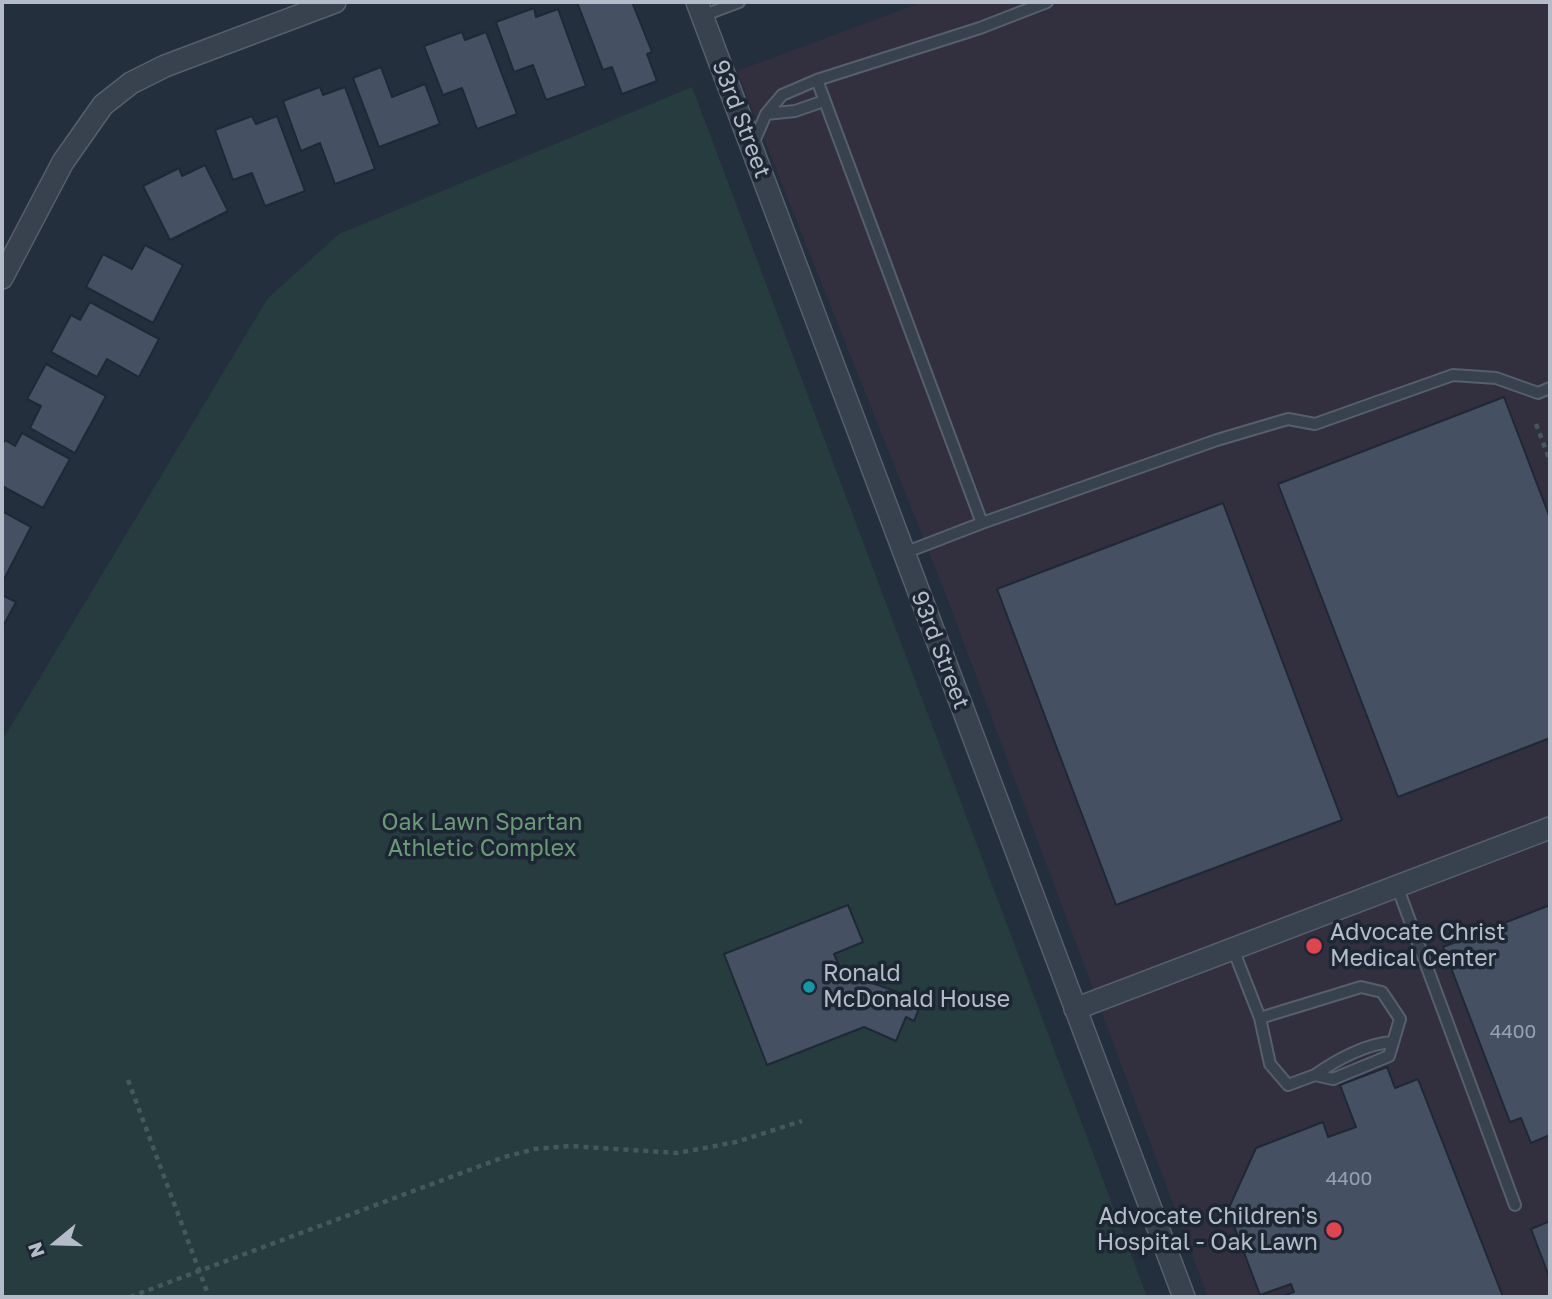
<!DOCTYPE html>
<html>
<head>
<meta charset="utf-8">
<style>
  body { margin:0 }
  #map { position:relative; width:1552px; height:1299px; overflow:hidden; background:#242f3e; font-family:"Golos Text",sans-serif }
  canvas { display:block }
  .frame { position:absolute; inset:0; border:4px solid #b4bcc9; pointer-events:none }
  .north { position:absolute; left:21px; top:1208px; width:70px; height:70px; -webkit-text-stroke:5px #1d2633; paint-order:stroke; rotate:251deg; font-size:19px; font-weight:700; line-height:28px; text-align:center; color:#b4bcc9 }
  .north::after { content:''; display:block; margin:auto; width:24px; height:32px; background:#b4bcc9; clip-path:polygon(50% 0,100% 100%,50% 72%,0 100%) }
</style>
</head>
<body>
<div id="map">
<canvas width="1552" height="1299"></canvas>
<div class="frame"></div>
<div class="north">N</div>
</div>
<script>
const context = document.querySelector('canvas').getContext('2d');
context.lineJoin = 'round';
function fillPath(path, color) { context.fillStyle = color; context.fill(path, 'evenodd'); }
function trace(path, color, width, dash) { context.strokeStyle = color; context.lineWidth = width; context.lineCap = dash ? 'butt' : 'round'; context.setLineDash(dash || []); context.stroke(path); }
function label(font, color, halo, rows, align = 'center') {
  context.font = font + ' "Golos Text",sans-serif'; context.lineWidth = 7; context.setLineDash([]); context.textBaseline = 'middle'; context.strokeStyle = halo; context.fillStyle = color; for (const [text, x, y, turn = 0] of rows) {
    context.save(); context.translate(x, y); context.rotate((+turn || 0) * Math.PI / 180); context.textAlign = isNaN(turn) ? turn : align; if (halo) context.strokeText(text, 0, 0); context.fillText(text, 0, 0); context.restore();
  }
}
fillPath(new Path2D(`
  M923 2H1550V1297H1208L946 595 737 71Z`), '#32303f');
fillPath(new Path2D(`
  M692 87 1147 1297H2V741L268 298 339 234Z`), '#263c3f');
const building = new Path2D(`
  M577 2H632L652 52 647 54 657 81 622 94 612 67 603 70Z
  M534 8 536 17 558 9 586 86 546 100 533 65 514 72 496 22Z
  M462 32 465 40 486 32 517 114 477 129 462 88 443 95 424 46Z
  M381 67 392 97 425 84 440 124 379 147 353 78Z
  M320 87 323 95 345 87 375 169 335 184 320 143 301 151 283 101Z
  M252 116 256 124 277 116 305 191 265 206 252 173 233 180 215 130Z
  M205 165 228 211 170 240 143 186 179 168 182 176Z
  M145 245 183 265 153 323 86 287 103 254 132 269Z
  M90 302 159 339 139 377 107 359 97 377 51 352 71 315 80 320Z
  M46 364 106 396 75 453 30 428 41 406 27 399Z
  M1504 397 1550 518V738L1398 797 1278 484Z
  M22 433 70 459 43 508 2 486V445L5 440 15 446Z
  M1223 503 1342 820 1116 905 997 589Z
  M2 511 31 527 2 583Z
  M2 595 16 602 2 628Z
  M848 905 863 942 834 954 842 972 922 1001 914 1021 906 1017 896 1041 864 1027 767 1065 724 954Z
  M1550 905V1135L1531 1143 1521 1118 1510 1122 1443 947Z
  M1387 1067 1395 1088 1418 1079 1503 1297H1280L1294 1292 1291 1284 1260 1295 1228 1210 1256 1148 1323 1122 1328 1137 1356 1127 1340 1085Z
  M1550 1221V1279L1531 1229Z`);
fillPath(building, '#455162');
trace(building, '#1f2835', 2);
const service = new Path2D(`
  M702 16 739 2
  M817 80 982 523 1217 440 1288 419 1315 424 1453 375 1496 378 1538 393 1550 388
  M766 114 795 111 824 101
  M752 146 766 114 782 95 817 80 980 28 1047 2
  M904 553 982 523
  M1397 886 1515 1205
  M1233 949 1260 1018 1270 1064 1288 1085 1315 1075 1333 1079 1389 1056 1400 1019 1382 992 1361 987 1260 1018
  M1315 1075C1336 1060 1367 1043 1393 1042`);
const minor = new Path2D(`
  M697 2 1184 1297
  M2 278 63 162 103 105 131 83 165 66 335 2
  M1075 1009 1550 828`);
trace(service, '#565f6c', 14);
trace(minor, '#565f6c', 24);
trace(new Path2D(`
  M1536 424 1550 461
  M128 1080 209 1297
  M130 1297 504 1157 535 1149 569 1146 678 1153 736 1142 802 1121`), '#44595c', 4.5, [5, 5]);
trace(service, '#38414e', 10);
trace(minor, '#38414e', 21);
for (const [x, y, r, color] of [
  [1314,946,9,"#e0444e"],
  [809,987,7,"#0f9aa8"],
  [1334,1230,9,"#e0444e"]
]) { const dot = new Path2D(); dot.arc(x, y, r, 0, 2 * Math.PI); context.fillStyle = color; context.fill(dot); trace(dot, '#1d2633', 2.5); }
label('19px', '#98a1af', null, [
  ["4400",1513,1032],
  ["4400",1349,1179]
]);
label('23px', '#b4bcc9', '#1d2633', [
  ["93rd Street",741,119,69],
  ["93rd Street",940,650,69]
]);
label('23px', '#6b9a76', '#1d2633', [
  ["Oak Lawn Spartan",482,823],
  ["Athletic Complex",482,849]
]);
label('23px', '#b4bcc9', '#1d2633', [
  ["Advocate Christ",1330,933],
  ["Medical Center",1330,959],
  ["Ronald",823,974],
  ["McDonald House",823,1000],
  ["Advocate Children's",1318,1217,"right"],
  ["Hospital - Oak Lawn",1318,1243,"right"]
], 'left');
</script>
</body>
</html>
